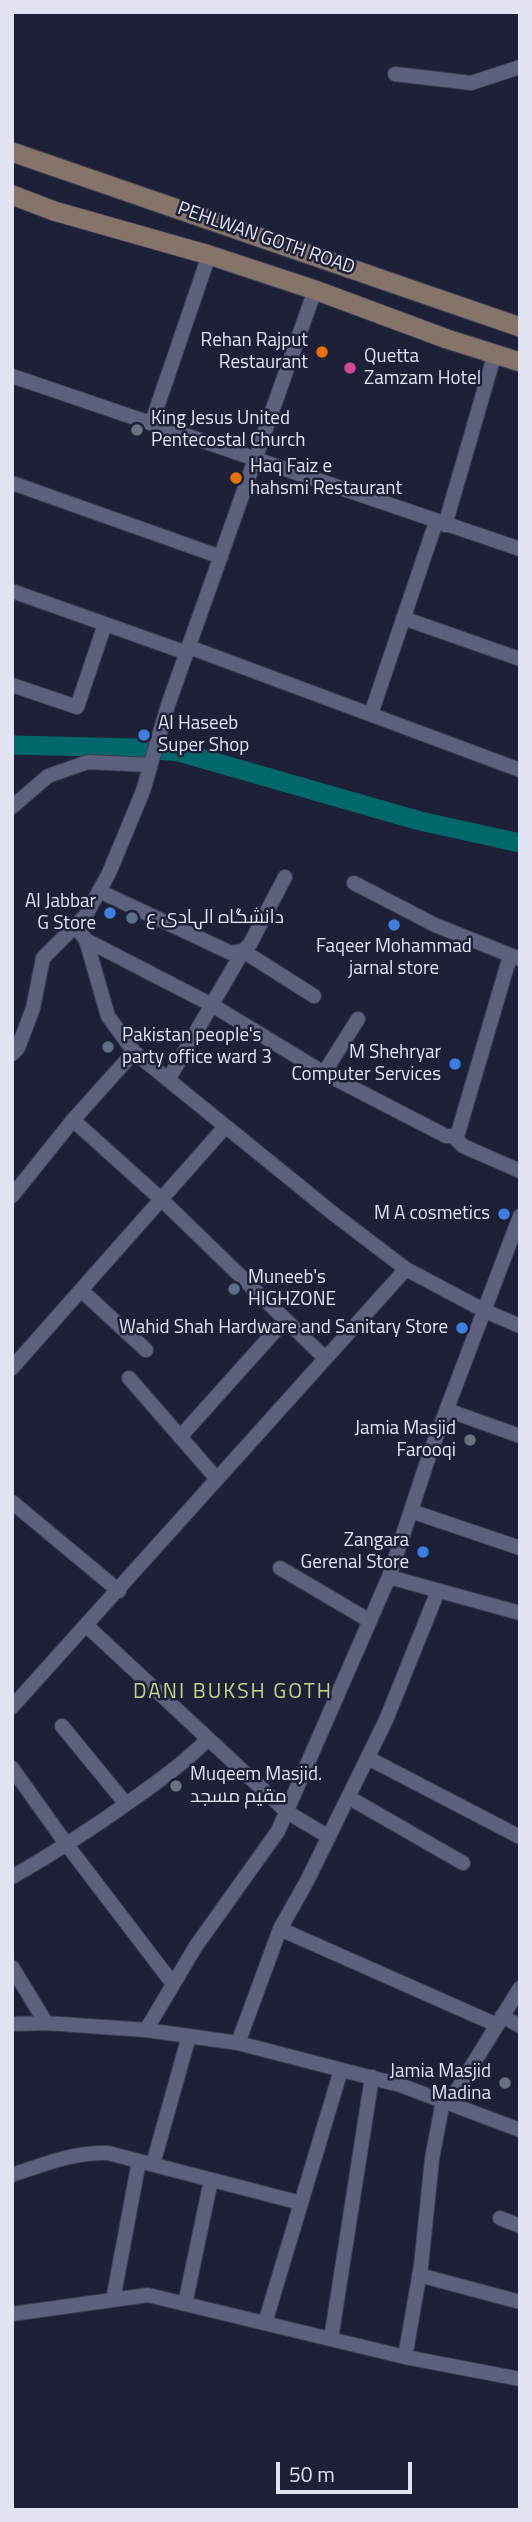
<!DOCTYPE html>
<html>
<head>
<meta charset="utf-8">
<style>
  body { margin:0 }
  #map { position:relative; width:532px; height:2522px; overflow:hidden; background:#1e2037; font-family:"Titillium Web",sans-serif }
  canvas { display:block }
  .frame { position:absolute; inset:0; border:14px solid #e1e3f3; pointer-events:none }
  .scale { position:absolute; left:276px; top:2462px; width:136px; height:32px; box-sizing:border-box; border:4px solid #e1e3f3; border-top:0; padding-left:9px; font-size:21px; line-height:24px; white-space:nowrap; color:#e1e3f3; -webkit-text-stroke:5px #1e2037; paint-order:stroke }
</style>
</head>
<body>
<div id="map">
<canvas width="532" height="2522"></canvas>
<div class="frame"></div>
<div class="scale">50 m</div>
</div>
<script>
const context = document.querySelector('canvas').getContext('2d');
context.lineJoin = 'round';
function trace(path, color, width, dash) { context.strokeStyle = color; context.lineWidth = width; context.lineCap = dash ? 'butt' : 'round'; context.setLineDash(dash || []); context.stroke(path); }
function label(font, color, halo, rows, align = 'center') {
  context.font = font + ' "Titillium Web",Cairo,sans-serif'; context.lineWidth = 5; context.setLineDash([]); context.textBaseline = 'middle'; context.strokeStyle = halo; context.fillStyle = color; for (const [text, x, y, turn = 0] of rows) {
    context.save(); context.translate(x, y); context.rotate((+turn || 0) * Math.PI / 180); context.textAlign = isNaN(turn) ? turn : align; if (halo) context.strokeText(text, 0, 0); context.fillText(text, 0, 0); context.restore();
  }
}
trace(new Path2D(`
  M12 745 138 748 179 752 420 821 520 843`), '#00686b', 19);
const minor = new Path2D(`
  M395 74 471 83 520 67
  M12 376 520 549
  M152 422 209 255
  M12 483 221 557
  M445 525 495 353
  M12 591 187 653
  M403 618 520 659
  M189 647 520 770
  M12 685 77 707 105 624
  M371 714 436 522
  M12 807 48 776 88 762 150 765
  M354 883 435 925 520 959
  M99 891 231 953 243 951 250 944 285 877
  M76 927 86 940 108 1016 134 1052 335 1215 406 1269 485 1311 520 1326
  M86 940 212 1005 324 1073 446 1136H453L458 1133 510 956
  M12 1054 18 1048 33 1008 43 958 86 915 109 873 143 791 168 705 315 290
  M324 1073 358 1019
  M168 1080 243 951 314 996
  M73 1120 162 1200 325 1358
  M453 1136 463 1146 520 1171
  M12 1196 73 1120 134 1052
  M82 1291 146 1350
  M12 1368 225 1127
  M129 1378 217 1479
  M447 1410 520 1436
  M180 1437 285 1320
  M12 1502 119 1591
  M411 1511 520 1548
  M280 1568 370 1621
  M389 1577 520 1613
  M87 1626 287 1812 329 1837
  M12 1707 406 1269
  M62 1726 126 1804
  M368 1758 520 1837
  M12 1768 67 1845 173 1984
  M348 1797 463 1863
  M12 1877C54 1853 93 1828 132 1800 159 1781 184 1763 208 1739
  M280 1929 497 2025
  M12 1967 46 2023
  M502 2016 520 2026
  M12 2024 46 2023 146 2030 238 2043 400 2085 520 2130
  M146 2030 196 1946 278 1831 389 1577 429 1456 520 1216
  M238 2043 280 1929 307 1881 386 1720 438 1591
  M449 2103 520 1988
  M153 2164 189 2036
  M12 2175C44 2164 74 2152 108 2153L301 2203
  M500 2218 520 2226
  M419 2275 520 2302
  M113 2300 139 2161
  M185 2304 211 2180
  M12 2314 148 2295 405 2357 520 2379
  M265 2323 341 2070
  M331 2339 372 2077
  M405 2357 421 2266 432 2159 443 2101`);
const secondary = new Path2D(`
  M12 152 520 327
  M12 195 54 211 209 255 315 290 447 339 520 362`);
trace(minor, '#3c3d51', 16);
trace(secondary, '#3c3d51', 21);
trace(minor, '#5d617d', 14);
trace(secondary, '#85746a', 19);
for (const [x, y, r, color] of [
  [322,352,7,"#e8710a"],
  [350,368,7,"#d1479c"],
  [137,430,7,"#6b7280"],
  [236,478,7,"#e8710a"],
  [144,735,7,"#3f7fe0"],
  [110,913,7,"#3f7fe0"],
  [132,918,7,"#5c6f8a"],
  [394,925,7,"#3f7fe0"],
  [108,1047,7,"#5c6f8a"],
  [455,1064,7,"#3f7fe0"],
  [504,1214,7,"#3f7fe0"],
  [234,1289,7,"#5c6f8a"],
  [462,1328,7,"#3f7fe0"],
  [470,1440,7,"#6b7280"],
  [423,1552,7,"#3f7fe0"],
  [176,1786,7,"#6b7280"],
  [505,2083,7,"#6b7280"]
]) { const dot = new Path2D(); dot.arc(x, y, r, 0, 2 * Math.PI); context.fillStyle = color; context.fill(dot); trace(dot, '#1e2037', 2.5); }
label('19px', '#e1e3f3', '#1e2037', [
  ["PEHLWAN GOTH ROAD",266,239,19]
]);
label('19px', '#e1e3f3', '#1e2037', [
  ["Rehan Rajput",308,341],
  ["Restaurant",308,363],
  ["Quetta",364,357,"left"],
  ["Zamzam Hotel",364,379,"left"],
  ["King Jesus United",151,419,"left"],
  ["Pentecostal Church",151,441,"left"],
  ["Haq Faiz e",250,467,"left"],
  ["hahsmi Restaurant",250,489,"left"],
  ["Al Haseeb",158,724,"left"],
  ["Super Shop",158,746,"left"],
  ["Al Jabbar",96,902],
  ["G Store",96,924],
  ["دانشگاہ الہادی ع",146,918,"left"],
  ["Faqeer Mohammad",394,947,"center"],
  ["jarnal store",394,969,"center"],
  ["Pakistan people's",122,1036,"left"],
  ["party office ward 3",122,1058,"left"],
  ["M Shehryar",441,1053],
  ["Computer Services",441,1075],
  ["M A cosmetics",490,1214],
  ["Muneeb's",248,1278,"left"],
  ["HIGHZONE",248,1300,"left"],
  ["Wahid Shah Hardware and Sanitary Store",448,1328],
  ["Jamia Masjid",456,1429],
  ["Farooqi",456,1451],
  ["Zangara",409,1541],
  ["Gerenal Store",409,1563],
  ["Muqeem Masjid.",190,1775,"left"],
  ["مقیم مسجد",190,1797,"left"],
  ["Jamia Masjid",491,2072],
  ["Madina",491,2094]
], 'right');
context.letterSpacing = '2px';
label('21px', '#c3d489', '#1e2037', [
  ["DANI BUKSH GOTH",233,1693]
]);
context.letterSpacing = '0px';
</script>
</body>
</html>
